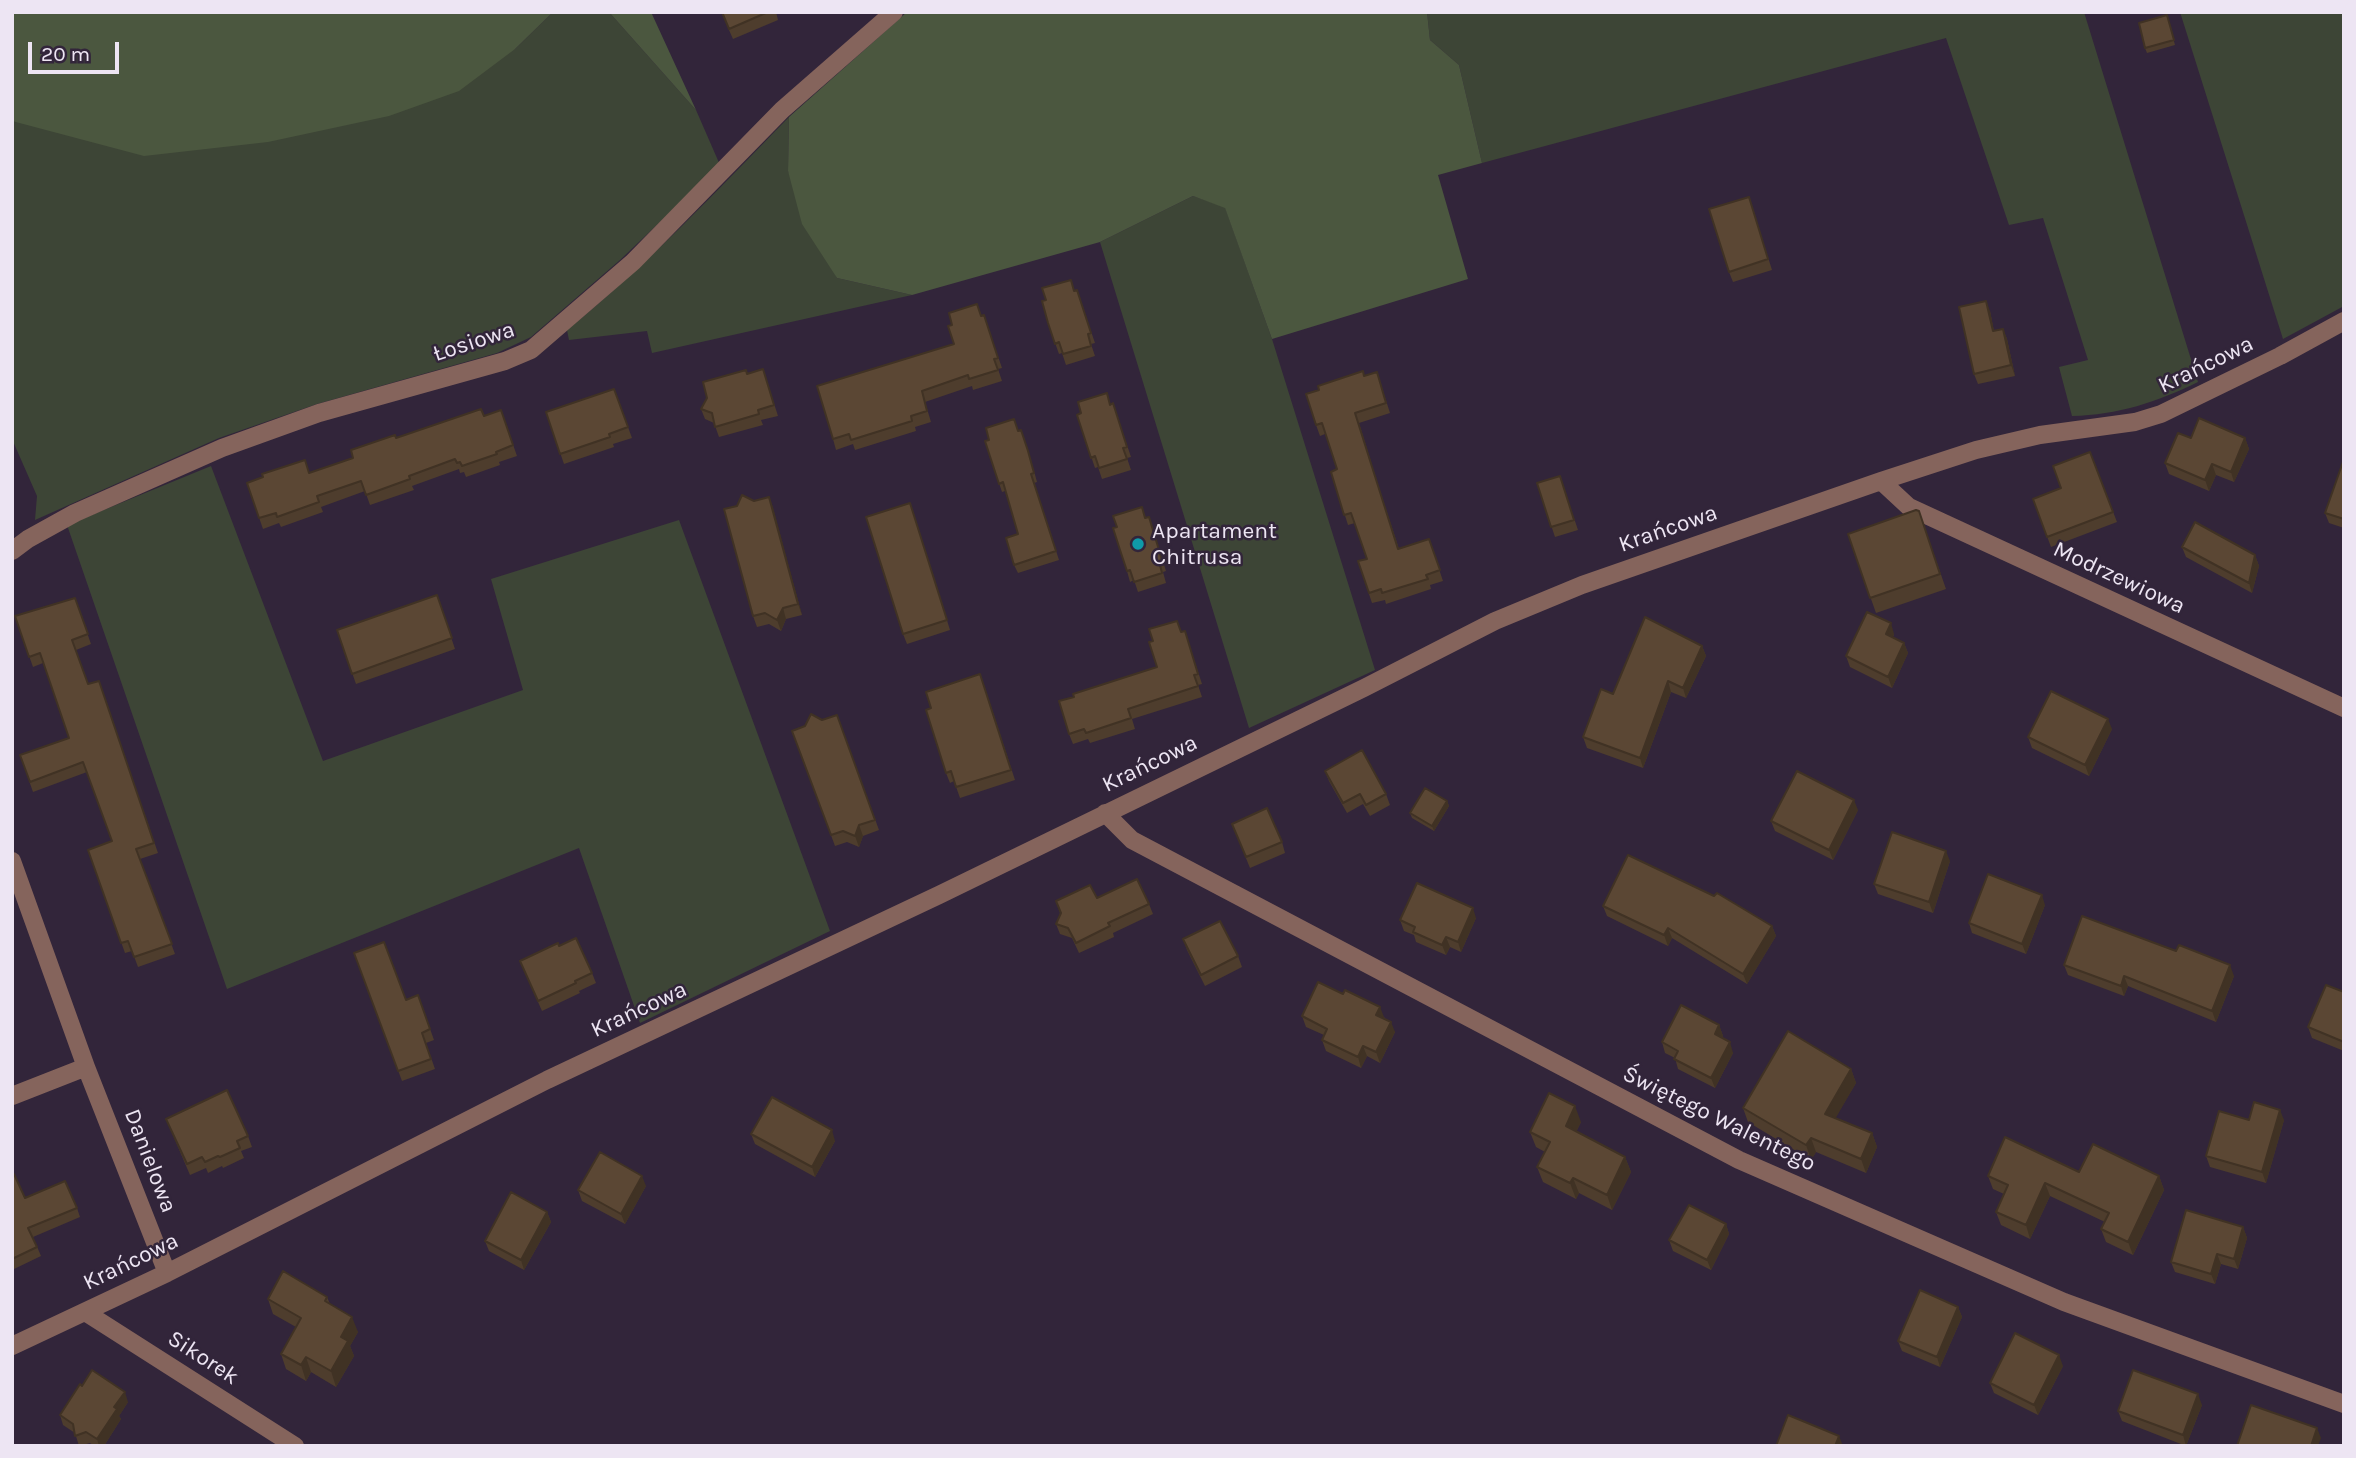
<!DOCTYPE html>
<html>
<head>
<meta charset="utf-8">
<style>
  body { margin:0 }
  #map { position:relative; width:2356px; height:1458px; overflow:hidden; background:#32253a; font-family:Karla,sans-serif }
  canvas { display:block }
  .frame { position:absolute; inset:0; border:14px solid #ede5f3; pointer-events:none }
  .scale { position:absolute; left:28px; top:42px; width:91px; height:32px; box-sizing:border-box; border:4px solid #ede5f3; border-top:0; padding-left:9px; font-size:21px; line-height:24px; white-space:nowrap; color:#ede5f3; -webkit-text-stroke:5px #32253a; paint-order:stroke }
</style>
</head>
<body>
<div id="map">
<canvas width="2356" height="1458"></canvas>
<div class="frame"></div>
<div class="scale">20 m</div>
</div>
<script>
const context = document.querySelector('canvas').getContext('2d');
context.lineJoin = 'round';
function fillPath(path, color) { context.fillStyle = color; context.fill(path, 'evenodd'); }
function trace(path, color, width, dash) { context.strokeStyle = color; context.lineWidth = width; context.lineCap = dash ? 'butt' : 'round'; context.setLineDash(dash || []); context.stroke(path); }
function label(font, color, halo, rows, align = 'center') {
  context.font = font + ' Karla,sans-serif'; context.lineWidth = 5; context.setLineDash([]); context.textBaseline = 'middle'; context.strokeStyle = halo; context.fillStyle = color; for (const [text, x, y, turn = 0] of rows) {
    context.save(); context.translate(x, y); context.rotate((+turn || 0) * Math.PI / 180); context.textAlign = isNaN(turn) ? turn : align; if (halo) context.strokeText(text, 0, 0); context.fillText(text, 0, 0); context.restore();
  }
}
fillPath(new Path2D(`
  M553 12H609L696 110 720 165 620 260 531 337 497 353 317 404 219 438 35 520 37 496 12 439V121L20 122 515 49Z
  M1427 12H2084L2198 382C2157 402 2118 415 2072 416L2059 367 2088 360 2043 218 2009 225 1946 38 1482 163 1459 65 1430 40Z
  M2180 12H2344V306L2283 339Z
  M789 117 788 171 837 278 912 295 652 353 647 331 569 340 567 330C647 265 717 191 789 117Z
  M1193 196 1225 207 1272 339 1375 670 1249 728 1100 242Z
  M211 466 323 761 523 690 491 579 679 520 830 931 640 1023 579 848 227 989 67 525Z`), '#3d4536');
fillPath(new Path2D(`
  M12 12H553L515 49 459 91 389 116 268 142 144 156 12 121Z
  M609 12H651L696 110Z
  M907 12H1427L1430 40 1459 65 1482 163 1438 175 1468 279 1272 339 1225 208 1193 196 1100 242 912 295 837 278 802 224 788 171 789 117Z`), '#4b573f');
trace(new Path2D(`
  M1881 481 1909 507 2344 708
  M12 551 28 539 75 513 222 448 319 413 505 361 531 350 633 262 782 110 894 12
  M1105 813 1132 840 1739 1160 2064 1302 2344 1404
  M12 861 86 1067 167 1273
  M12 1096 86 1067
  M85 1312 295 1446
  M12 1346 167 1273 547 1080 939 895 1364 688 1495 621 1582 585 1881 481 1976 450 2040 435 2135 422 2161 414 2280 356 2344 321`), '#85645c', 18);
fillPath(new Path2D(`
  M721 12H776L778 20 733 39Z
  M2167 15 2175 45 2147 53 2145 48Z
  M1749 197 1772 270 1733 282 1729 272Z
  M1077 290 1095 343 1091 344 1095 356 1066 365 1062 353 1059 354 1048 323 1075 291Z
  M1990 311 1994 331 2003 329 2007 339 2015 376 1978 384 1974 374Z
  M984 315 1002 368 998 369 1002 381 973 390 972 386 925 402 931 422 915 427 916 431 855 450 853 444 836 450 833 439 954 344 981 316Z
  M763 369 778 416 761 420 763 425 719 437 714 423 705 419 701 409 747 374Z
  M1377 372 1390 413 1359 423 1380 491 1399 549 1429 539 1443 581 1430 585 1431 589 1386 604 1385 600 1372 603 1358 561 1367 559 1355 523 1348 525 1331 472 1337 469 1325 434 1320 436 1316 425 1364 376Z
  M614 389 632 438 613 444 614 447 564 464 546 412Z
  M1113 403 1131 457 1127 458 1131 470 1102 479 1098 467 1095 468 1077 415Z
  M501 410 517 456 499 462 500 465 466 477 464 472 460 473 459 469 412 486 414 490 370 505 365 491 321 507 323 512 281 527 279 523 263 529 247 483 309 473 353 458 396 438 484 416Z
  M1018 431 1031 460 1037 482 1034 483 1059 560 1018 573 1014 565 1018 534 1005 491 1002 492 985 441Z
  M2191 438H2245L2249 449 2234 482 2216 475 2209 491 2169 474 2165 463Z
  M2090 452 2117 522 2051 547 2033 499 2061 488Z
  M2344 459V528L2329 523 2325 513Z
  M1560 476 1578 530 1555 537 1537 483Z
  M769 497 802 615 786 619 781 631 769 624 757 627 753 616 754 501Z
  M1919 511 1946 589 1876 613 1848 534Z
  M914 514 950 630 907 644 903 634Z
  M1149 517 1166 571 1163 572 1166 583 1138 592 1134 580 1130 582 1127 571 1146 518Z
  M2182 547 2255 555 2259 566 2252 593 2186 557Z
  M437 595 455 649 356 684 337 630Z
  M75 598 91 644 76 650 88 684 99 681 158 853 140 859 175 954 138 967 132 951 125 953 88 850 112 841 87 772 33 792 20 755 69 738 43 663 33 667 15 616Z
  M1181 632 1188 641 1202 684 1198 685 1202 697 1132 719 1135 729 1090 743 1088 739 1073 744 1069 734 1157 667Z
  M1894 634 1893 637 1904 643 1908 653 1892 688 1850 667 1846 656Z
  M1702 646 1706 656 1686 698 1671 692 1643 768 1587 748 1583 737 1613 694Z
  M984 685 1015 780 960 798 954 781 950 783 946 773Z
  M837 715 879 830 863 836 859 847 847 842 835 846 792 731Z
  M2112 729 2089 776 2032 748 2028 737Z
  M1325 771 1386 794 1390 805 1370 816 1363 804 1347 813 1329 781Z
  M1447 801 1449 806 1434 831 1412 818 1410 813Z
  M1858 810 1833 860 1775 831 1771 821Z
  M1232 824 1282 842 1285 853 1250 868Z
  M1950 861 1933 913 1878 894 1874 884Z
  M1097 898 1149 904 1153 914 1113 933 1114 937 1079 953 1072 938 1060 934 1056 924 1060 913 1056 901Z
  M2045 905 2026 954 1972 933 1969 923Z
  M1603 906 1772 926 1776 936 1747 984 1672 938 1668 946 1607 916Z
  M1476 918 1461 952 1450 947 1446 955 1416 942 1414 935 1404 931 1400 920Z
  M1183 939 1238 956 1242 967 1205 986 1187 950Z
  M2176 951 2234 976 2216 1022 2128 986 2124 996 2068 975 2064 965Z
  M354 953 406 1000 418 995 434 1040 426 1043 435 1069 402 1081Z
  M520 961 592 973 596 983 579 991 580 993 542 1011Z
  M2344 992V1051L2312 1038 2308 1027Z
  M1302 1016 1384 1017 1395 1032 1380 1063 1367 1056 1361 1068 1326 1051 1322 1040 1324 1035 1306 1027Z
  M1719 1025 1723 1036 1722 1038 1733 1053 1715 1088 1678 1069 1675 1058 1665 1053 1662 1042Z
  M1851 1069 1856 1083 1835 1118 1872 1133 1877 1147 1866 1173 1816 1152 1811 1160 1748 1122 1743 1108Z
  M166 1119 248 1136 252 1147 241 1151 244 1158 223 1168 222 1166 208 1173 206 1168 190 1175Z
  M2284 1120 2266 1183 2210 1167 2206 1156Z
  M1581 1122 1576 1132 1625 1157 1631 1172 1612 1210 1579 1193 1576 1199 1543 1182 1537 1167 1545 1152 1536 1147 1530 1132Z
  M751 1134 835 1141 815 1177 755 1144Z
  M2079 1172 2159 1176 2164 1190 2133 1255 2106 1242 2101 1229 2105 1222 2050 1196 2030 1239 2001 1225 1996 1212 2004 1194 1993 1189 1988 1176Z
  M12 1174 25 1198 77 1208 80 1217 33 1237 41 1256 12 1270Z
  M646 1186 625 1224 582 1201 578 1190Z
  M547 1212 551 1222 524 1270 489 1251 485 1241Z
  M1726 1224 1729 1234 1711 1270 1673 1251 1669 1240Z
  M2243 1227 2247 1238 2238 1269 2221 1264 2215 1284 2175 1272 2171 1262Z
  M327 1297 330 1304 358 1332 350 1346 354 1356 336 1387 311 1372 306 1381 286 1369 281 1354 296 1327 273 1314 268 1299Z
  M1958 1307 1962 1317 1940 1367 1902 1351 1898 1341Z
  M2063 1366 2038 1415 1994 1393 1990 1383Z
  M82 1386 128 1402 119 1416 121 1419 104 1446H94L90 1443 79 1446 75 1433 63 1425 60 1415Z
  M2202 1405 2186 1446 2122 1421 2118 1411Z`), '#4e3d2d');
fillPath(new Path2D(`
  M1986 301 1990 311 1996 342 1993 331Z
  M2003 329 2007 339 2015 376 2011 365Z
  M2245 438 2249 449 2234 482 2231 472Z
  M2212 464 2216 475 2209 491 2205 480Z
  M769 497 773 507 802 615 798 604Z
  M2255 555 2259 566 2252 593 2249 583Z
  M783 608 786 619 781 631 777 620Z
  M1891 623 1894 634 1890 644 1886 634Z
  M1904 643 1908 653 1892 688 1888 677Z
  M1702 646 1706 656 1686 698 1683 688Z
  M1668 681 1671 692 1643 768 1640 758Z
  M2108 719 2112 729 2089 776 2085 765Z
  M1854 800 1858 810 1833 860 1829 850Z
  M1447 801 1449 806 1434 831 1432 826Z
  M859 825 863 836 859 847 855 836Z
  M1946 851 1950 861 1933 913 1929 902Z
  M2042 895 2045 905 2026 954 2022 944Z
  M1473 908 1476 918 1461 952 1458 942Z
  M1772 926 1776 936 1747 984 1743 974Z
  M1668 928 1672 938 1668 946 1664 935Z
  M1446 937 1450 947 1446 955 1442 945Z
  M2230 965 2234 976 2216 1022 2212 1011Z
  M2124 976 2128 986 2124 996 2121 986Z
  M1380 1007 1384 1017 1380 1025 1376 1015Z
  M1391 1022 1395 1032 1380 1063 1376 1052Z
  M1719 1025 1723 1036 1718 1045 1715 1034Z
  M1730 1042 1733 1053 1715 1088 1711 1078Z
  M1363 1046 1367 1056 1361 1068 1358 1057Z
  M1851 1069 1856 1083 1830 1128 1825 1114Z
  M1575 1106 1581 1122 1571 1142 1566 1126Z
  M2280 1110 2284 1120 2266 1183 2262 1172Z
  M832 1130 835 1141 815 1177 812 1167Z
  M1872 1133 1877 1147 1866 1173 1861 1159Z
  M1811 1138 1816 1152 1811 1160 1806 1145Z
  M1625 1157 1631 1172 1612 1210 1607 1195Z
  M642 1176 646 1186 625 1224 621 1214Z
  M2159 1176 2164 1190 2133 1255 2128 1242Z
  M1573 1178 1579 1193 1576 1199 1570 1183Z
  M2045 1183 2050 1196 2030 1239 2026 1225Z
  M547 1212 551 1222 524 1270 521 1260Z
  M1726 1224 1729 1234 1711 1270 1707 1260Z
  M2243 1227 2247 1238 2238 1269 2234 1259Z
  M2217 1254 2221 1264 2215 1284 2211 1274Z
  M1958 1307 1962 1317 1940 1367 1937 1357Z
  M352 1317 358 1332 350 1346 354 1356 336 1387 331 1371 341 1337Z
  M2059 1355 2063 1366 2038 1415 2034 1405Z
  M306 1357 311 1372 306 1381 301 1365Z
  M125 1392 128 1402 119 1416 121 1419 104 1446H99L97 1439 114 1407Z
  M2198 1394 2202 1405 2186 1446 2183 1435Z
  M2317 1428 2321 1438 2318 1446H2311Z
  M1839 1436 1843 1446H1835Z`), '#403224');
const building = new Path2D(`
  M722 12H768L729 29Z
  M2167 15 2174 40 2145 48 2139 23Z
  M1749 197 1768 259 1729 272 1709 209Z
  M1071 280 1074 291 1077 290 1091 333 1088 334 1091 346 1063 354 1059 342 1055 344 1048 323 1042 301 1046 300 1042 288Z
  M1986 301 1993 331 2003 329 2011 365 1974 374 1959 307Z
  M977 304 981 316 984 315 998 358 994 359 998 370 969 379 968 375 922 391 927 411 911 416 912 421 851 440 849 434 833 439 817 386 954 344 948 326 952 325 949 313Z
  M763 369 774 405 758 410 759 414 715 427 712 413 701 409 707 398 703 382 746 370 747 374Z
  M1363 371 1364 376 1377 372 1386 403 1355 413 1398 549 1429 539 1440 570 1426 575 1428 579 1382 593 1381 589 1369 593 1358 561 1367 559 1351 513 1344 515 1331 472 1337 469 1322 423 1316 425 1306 394 1319 390 1318 386Z
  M614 389 628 427 609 434 610 437 560 454 546 412Z
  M1107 393 1110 405 1113 403 1127 447 1123 448 1127 459 1099 468 1095 456 1091 458 1077 415 1081 413 1078 402Z
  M481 409 484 416 501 410 513 445 496 452 497 454 462 466 460 462 457 463 455 459 409 476 410 479 366 495 361 481 317 496 319 502 277 517 276 513 259 518 247 483 263 477 262 474 305 460 309 473 353 458 351 450 395 435 396 438Z
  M2199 418 2245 438 2231 472 2212 464 2205 480 2165 463 2178 433 2191 438Z
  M1014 419 1018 431 1021 430 1028 451 1034 473 1031 474 1056 551 1014 565 1006 538 1018 534 1003 482 999 484 985 441 989 440 986 428Z
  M2090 452 2113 512 2047 537 2033 499 2061 488 2053 466Z
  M2344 459V519L2325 513Z
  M1560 476 1574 520 1551 527 1537 483Z
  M742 495 754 501 769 497 798 604 783 608 777 620 765 613 753 616 724 509 737 506Z
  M910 503 947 620 903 634 866 517Z
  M1142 507 1145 518 1149 517 1162 560 1159 561 1162 573 1134 582 1130 570 1127 571 1120 550 1113 528 1117 527 1113 516Z
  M1916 510 1919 511 1940 574 1870 598 1848 534Z
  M2195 522 2255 555 2249 583 2182 547Z
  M437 595 452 638 352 674 337 630Z
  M75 598 88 634 72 640 88 684 99 681 154 843 136 849 172 944 134 957 128 941 121 943 88 850 112 841 83 762 30 782 20 755 69 738 40 653 29 657 15 616Z
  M1867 612 1891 623 1886 634 1904 643 1888 677 1846 656Z
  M1645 617 1702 646 1683 688 1668 681 1640 758 1583 737 1601 689 1613 694Z
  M1177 621 1181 632 1185 631 1198 674 1194 675 1198 686 1128 709 1131 718 1086 733 1084 729 1069 734 1059 701 1074 697 1073 694 1157 667 1149 642 1153 641 1149 629Z
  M980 674 1011 770 956 787 951 771 946 773 926 710 931 708 926 692Z
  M2051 691 2108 719 2085 765 2028 737Z
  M811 714 822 720 837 715 875 820 859 825 855 836 843 831 831 835 792 731 805 726Z
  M1362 750 1386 794 1366 805 1360 794 1343 803 1325 771Z
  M1797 771 1854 800 1829 850 1771 821Z
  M1425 788 1447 801 1432 826 1410 813Z
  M1267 808 1282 842 1246 857 1232 824Z
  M1892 832 1946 851 1929 902 1874 884Z
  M1628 855 1714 896 1717 893 1772 926 1743 974 1668 928 1664 935 1603 906Z
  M1988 874 2042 895 2022 944 1969 923Z
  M1137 879 1149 904 1108 923 1110 926 1076 943 1068 928 1056 924 1061 913 1056 901 1090 885 1097 898Z
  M1417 883 1473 908 1458 942 1446 937 1442 945 1413 932 1415 927 1400 920Z
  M2082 916 2176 951 2179 945 2230 965 2212 1011 2124 976 2121 986 2064 965Z
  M1220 921 1238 956 1201 975 1183 939Z
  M576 938 592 973 575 981 576 983 538 1001 520 961 558 943 559 946Z
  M384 942 406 1000 418 995 430 1029 422 1033 431 1059 398 1071 354 953Z
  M1318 982 1343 994 1345 990 1380 1007 1376 1015 1391 1022 1376 1052 1363 1046 1358 1057 1322 1040 1327 1029 1302 1016Z
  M2326 985 2344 992V1042L2308 1027Z
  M1681 1005 1719 1025 1715 1034 1730 1042 1711 1078 1674 1059 1678 1051 1662 1042Z
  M1788 1031 1851 1069 1825 1114 1872 1133 1861 1159 1811 1138 1806 1145 1743 1108Z
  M227 1090 248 1136 237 1141 240 1148 220 1157 218 1156 205 1162 202 1157 187 1164 166 1119Z
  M1549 1093 1575 1106 1566 1126 1625 1157 1607 1195 1573 1178 1570 1183 1537 1167 1550 1142 1530 1132Z
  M772 1097 832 1130 812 1167 751 1134Z
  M2254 1102 2280 1110 2262 1172 2206 1156 2219 1111 2249 1120Z
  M2005 1137 2079 1172 2093 1144 2159 1176 2128 1242 2101 1229 2109 1213 2045 1183 2026 1225 1996 1212 2008 1185 1988 1176Z
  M600 1152 642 1176 621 1214 578 1190Z
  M12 1174H14L25 1198 65 1181 77 1208 28 1228 37 1247 12 1259Z
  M511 1192 547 1212 521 1260 485 1241Z
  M1689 1205 1726 1224 1707 1260 1669 1240Z
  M2186 1210 2243 1227 2234 1259 2217 1254 2211 1274 2171 1262Z
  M283 1271 327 1297 325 1301 352 1317 341 1337 348 1341 331 1371 306 1357 301 1365 281 1354 301 1318 268 1299Z
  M1920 1290 1958 1307 1937 1357 1898 1341Z
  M2015 1333 2059 1355 2034 1405 1990 1383Z
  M92 1370 125 1392 114 1407 117 1409 97 1439 86 1432 75 1436 73 1424 60 1415 80 1384 82 1386Z
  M2133 1370 2198 1394 2183 1435 2118 1411Z
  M2251 1405 2317 1428 2311 1446H2237Z
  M1788 1415 1839 1436 1835 1446H1776Z`);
fillPath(building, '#5b4734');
trace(building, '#403224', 2);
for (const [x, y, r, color] of [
  [1138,544,7,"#0f9aa8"]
]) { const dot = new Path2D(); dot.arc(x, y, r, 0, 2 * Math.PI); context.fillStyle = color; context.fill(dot); trace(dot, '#32253a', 2.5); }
label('23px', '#ede5f3', '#32253a', [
  ["Łosiowa",474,342,-18],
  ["Krańcowa",2206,365,-26],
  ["Krańcowa",1668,529,-19],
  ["Modrzewiowa",2119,578,25],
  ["Krańcowa",1150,764,-26],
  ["Krańcowa",639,1010,-25],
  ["Świętego Walentego",1719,1119,26],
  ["Danielowa",150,1161,69],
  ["Krańcowa",131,1262,-26],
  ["Sikorek",203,1358,33]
]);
label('23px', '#ede5f3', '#32253a', [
  ["Apartament",1152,531],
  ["Chitrusa",1152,557]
], 'left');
</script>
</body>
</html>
